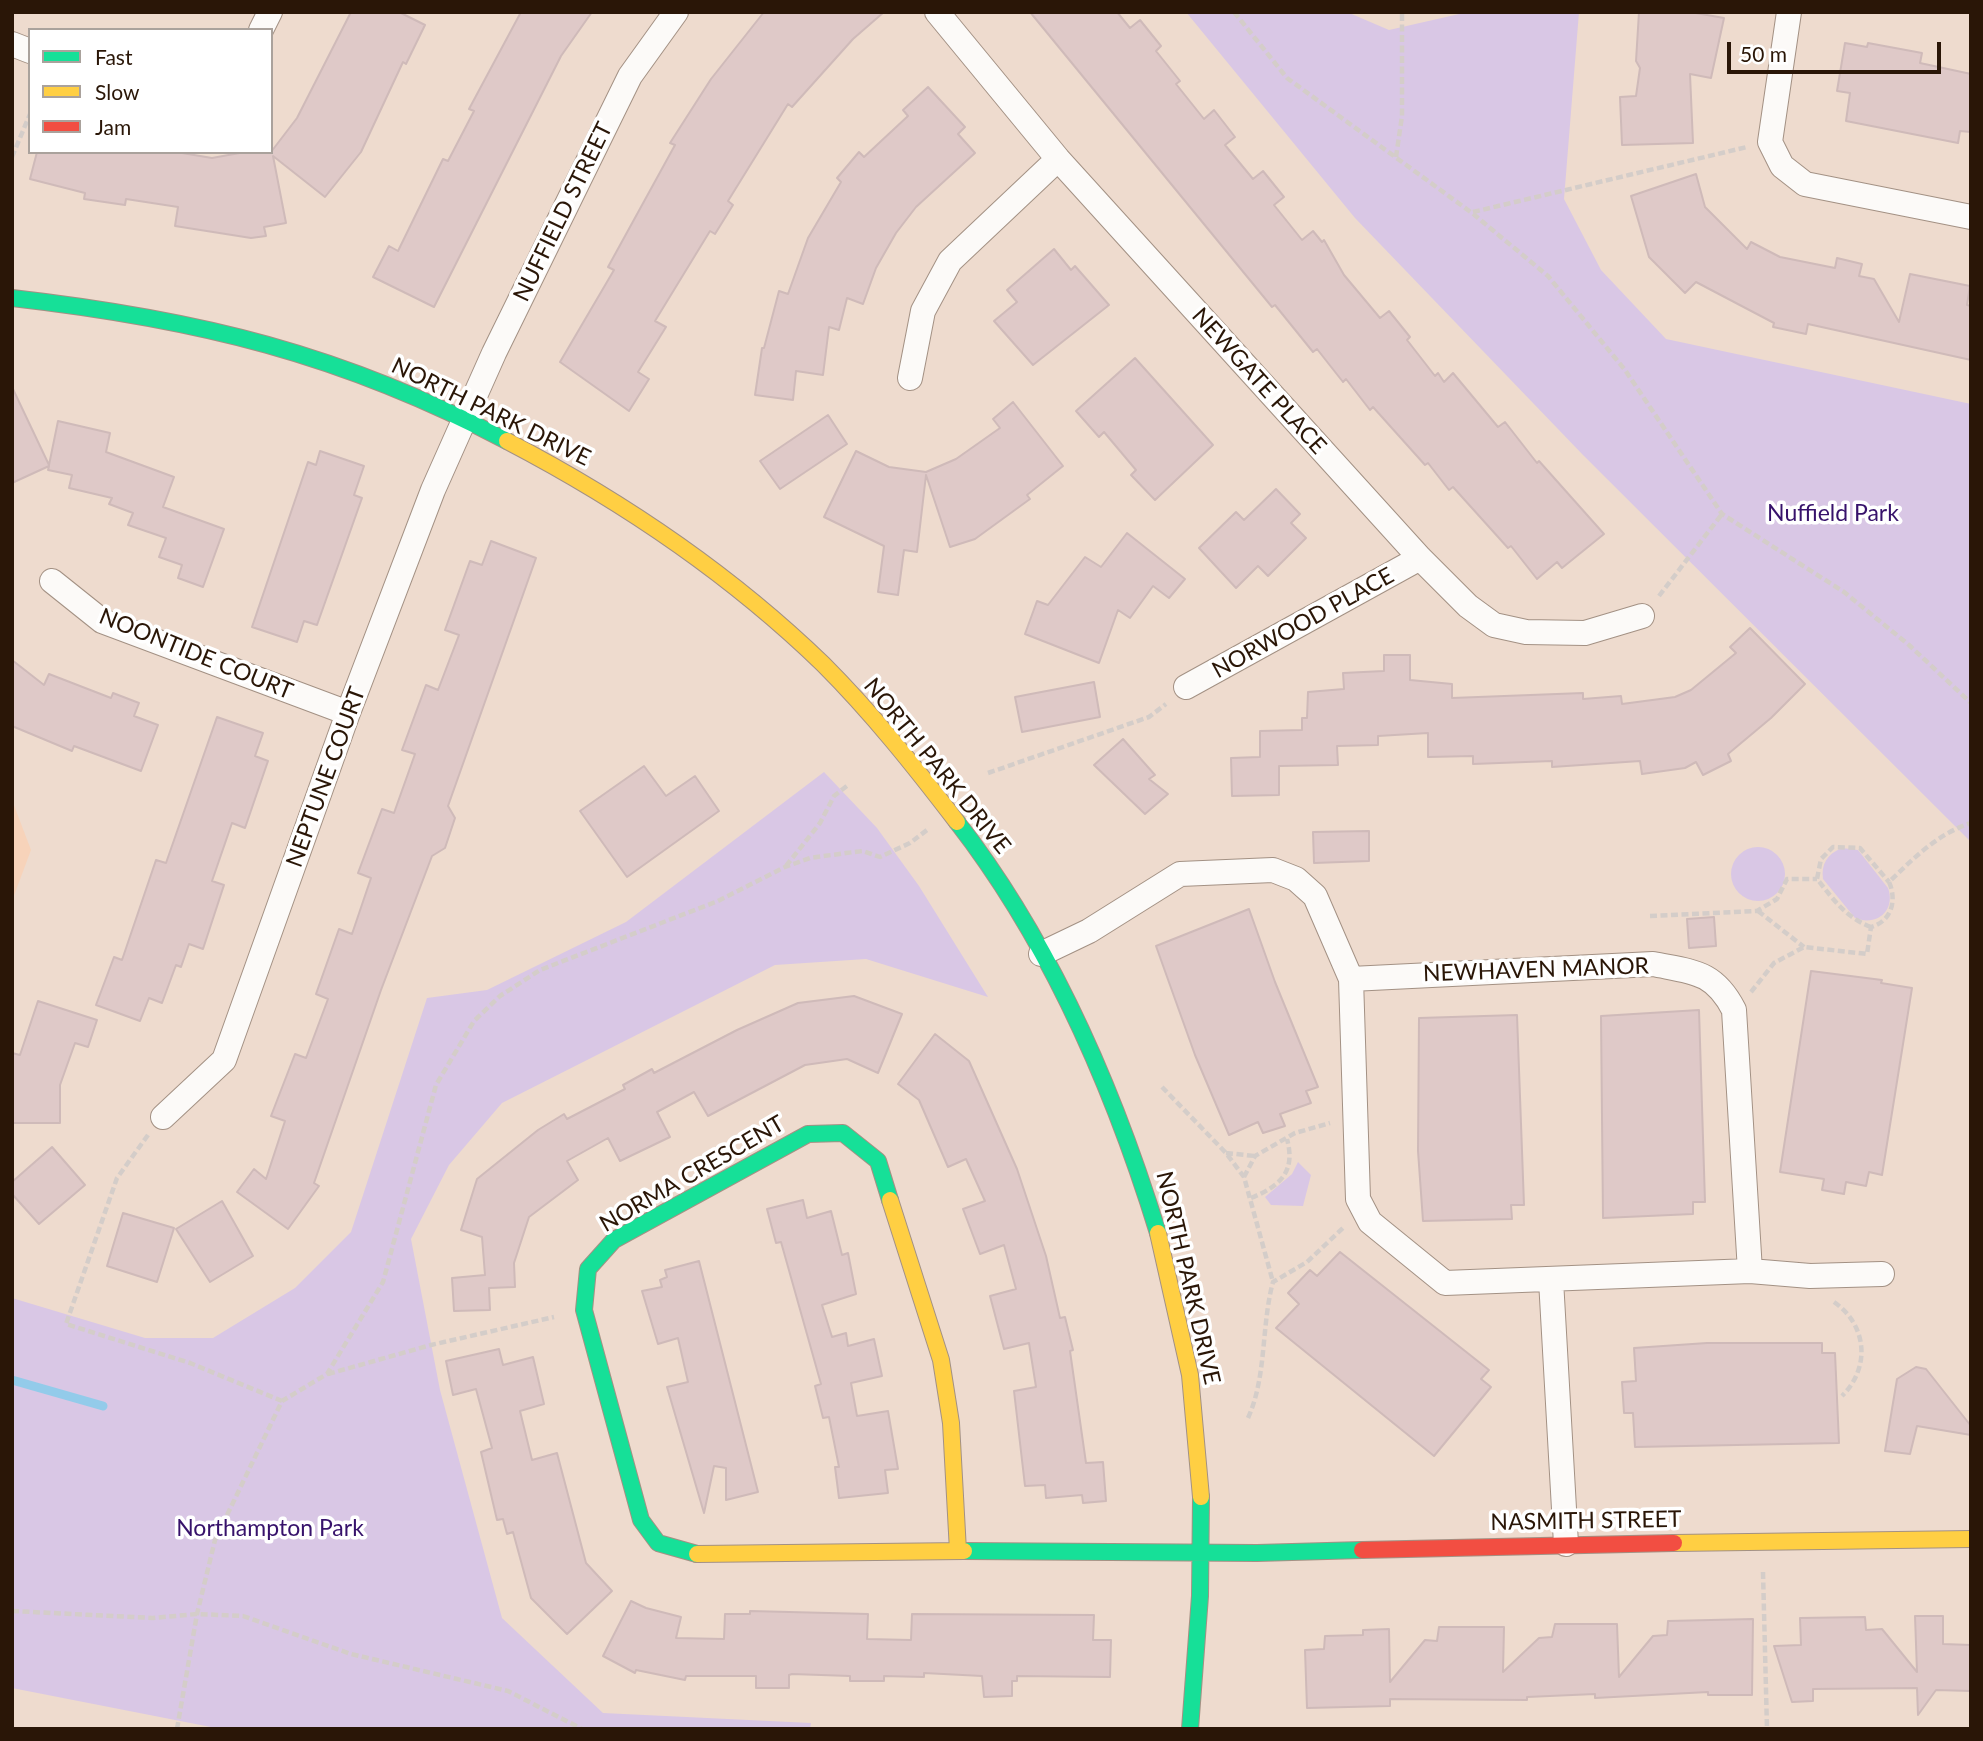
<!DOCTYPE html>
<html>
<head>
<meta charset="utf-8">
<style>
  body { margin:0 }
  #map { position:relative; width:1983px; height:1741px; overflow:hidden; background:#eedbce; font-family:Lato,sans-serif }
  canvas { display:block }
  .frame { position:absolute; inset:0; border:14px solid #2a1607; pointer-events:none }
  .legend { position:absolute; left:28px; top:28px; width:245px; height:126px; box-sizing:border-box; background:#fff; border:2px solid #aaa29c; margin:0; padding:9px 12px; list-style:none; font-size:21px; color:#2a1607 }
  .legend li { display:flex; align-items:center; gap:14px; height:35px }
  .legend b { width:35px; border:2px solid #aaa29c }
  .scale { position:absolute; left:1727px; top:42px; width:214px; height:32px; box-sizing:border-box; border:4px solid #2a1607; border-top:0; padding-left:9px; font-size:21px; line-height:24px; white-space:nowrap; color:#2a1607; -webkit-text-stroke:5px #fff; paint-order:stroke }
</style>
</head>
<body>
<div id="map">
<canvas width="1983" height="1741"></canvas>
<div class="frame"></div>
<ul class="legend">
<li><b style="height:9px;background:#16e098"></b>Fast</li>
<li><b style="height:9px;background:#ffcf43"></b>Slow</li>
<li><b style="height:9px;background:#f24e42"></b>Jam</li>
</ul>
<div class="scale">50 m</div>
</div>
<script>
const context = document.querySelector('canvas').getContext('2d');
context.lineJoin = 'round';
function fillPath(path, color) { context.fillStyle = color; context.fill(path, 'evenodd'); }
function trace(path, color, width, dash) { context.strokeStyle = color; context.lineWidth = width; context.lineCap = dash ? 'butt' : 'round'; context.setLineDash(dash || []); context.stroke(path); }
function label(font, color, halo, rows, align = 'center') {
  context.font = font + ' Lato,sans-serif'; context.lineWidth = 7; context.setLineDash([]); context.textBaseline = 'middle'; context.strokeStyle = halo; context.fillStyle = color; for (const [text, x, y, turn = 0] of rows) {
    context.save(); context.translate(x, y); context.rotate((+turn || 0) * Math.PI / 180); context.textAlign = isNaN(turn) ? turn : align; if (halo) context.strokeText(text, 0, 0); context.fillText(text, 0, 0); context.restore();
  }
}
fillPath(new Path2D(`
  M12 800 31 850 12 901Z`), '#f7d3ba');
fillPath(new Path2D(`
  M1186 12H1347L1389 30 1468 12H1579L1564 199 1601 270 1666 339 1971 404V842L1583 455 1355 218Z
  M824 772 877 828 919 886 988 997 866 959 775 965 502 1103 449 1165 411 1239 440 1390 502 1618 603 1713 811 1723 810 1729H221L12 1688V1298L145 1338H213L295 1288 351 1232 427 998 487 990 626 922Z
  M1731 874a27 27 0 1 1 54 0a27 27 0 1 1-54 0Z
  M1842 848 1858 850 1888 888C1896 910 1877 927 1855 918L1823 879C1821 864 1827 854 1842 848Z
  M1298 1162 1311 1175 1303 1206 1271 1205 1265 1197 1292 1174Z`), '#d9c7e5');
trace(new Path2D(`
  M12 1380 103 1406`), '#93cbea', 9);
const building = new Path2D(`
  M351 12H399L425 25 406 64 403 62 361 152 325 197 273 156 286 223 264 227 266 236 251 238 175 226 178 207 126 199 125 205 84 199 85 193 30 179 37 152H176L212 158 245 152H271L297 118Z
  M521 12H592L561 56 434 307 373 277 389 246 398 251 443 159 448 161 474 111 469 109Z
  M764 12H884L853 39 792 107 788 104 728 201 733 205 715 234 710 231 655 321 666 327 638 372 649 379 629 411 560 362 614 270 608 267 675 145 670 143 711 79Z
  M1030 12H1117L1130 28 1140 20 1161 46 1156 51 1180 81 1176 84 1204 119 1214 110 1235 137 1225 145 1253 179 1263 171 1284 197 1274 205 1302 240 1313 231 1322 242 1324 240 1344 275 1380 318 1389 311 1410 337 1407 340 1435 376 1438 373 1444 382 1453 373 1498 427 1505 422 1537 463 1539 461 1604 534 1562 568 1557 562 1537 579 1511 546 1508 548 1453 487 1449 490 1428 463 1425 465 1373 407 1370 410 1346 379 1343 382 1317 349 1313 352 1275 305 1272 307Z
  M1639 12H1690L1724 18 1711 78 1690 74 1693 143 1622 145 1620 97 1636 96 1640 68 1636 61Z
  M1845 43 1867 47 1868 43 1922 53 1920 63 1971 74V132L1960 131 1958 143 1846 121 1850 93 1837 91Z
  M928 87 965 127 958 134 975 153 916 207 896 233 876 268 863 304 847 298 839 330 829 327 823 375 796 371 793 400 755 395 762 348H764L779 291 788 294 808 238 841 182 837 178 859 152 864 157 908 116 903 110Z
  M1696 174 1705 207 1747 249 1751 242 1780 257 1835 268 1837 258 1862 264 1859 276 1874 279 1899 322 1910 274 1970 286 1967 305 1971 306V360L1808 324 1806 334 1773 327 1774 323 1696 282 1685 293 1649 257 1631 196Z
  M1054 249 1071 270 1075 266 1109 305 1033 365 994 321 1017 302 1007 290Z
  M1135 358 1213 445 1155 500 1131 475 1136 470 1104 432 1099 437 1076 411Z
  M12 387 49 465 58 421 110 433 106 452 174 477 163 507 224 529 203 587 178 578 182 565 159 557 166 538 128 525 133 513 109 504 112 498 69 488 72 475 48 470 49 466 12 483Z
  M1013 402 1063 466 1027 495 1030 499 975 539 950 547 926 475 917 552 904 550 898 595 878 592 884 546 824 517 856 451 889 467 926 472 956 459 1000 428 993 419Z
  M828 415 847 444 780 489 760 461Z
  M320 451 364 466 354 495 362 498 317 625 304 621 297 642 252 627 308 462 316 465Z
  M1276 489 1300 514 1291 523 1306 538 1268 576 1258 566 1236 588 1199 548 1236 512 1244 520Z
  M1127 533 1185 579 1169 598 1153 586 1130 618 1118 610 1099 663 1025 634 1037 601 1048 605 1085 557 1101 567Z
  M491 541 536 558 448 806 455 818 445 848 432 856 381 990 314 1183 319 1186 288 1229 237 1192 254 1169 266 1179 285 1121 271 1116 295 1054 306 1058 328 999 316 994 339 929 352 934 371 878 358 873 382 809 394 813 415 754 402 750 426 685 438 690 459 635 445 630 470 561 482 565Z
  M1750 628 1805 684 1771 718 1728 754 1731 761 1703 775 1696 762 1685 768 1642 774 1640 761 1552 767V761L1473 764V756L1428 757V733L1378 736V745L1337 746 1338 765 1279 766V795L1232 796 1231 758 1260 757V731L1302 730V718H1307L1308 692 1344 689 1343 673 1384 671V655H1410V680L1452 684V698L1583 693V699L1621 696 1622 704 1675 697 1691 690 1736 653 1730 647Z
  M12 660 44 685 49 674 111 698 113 693 139 703 134 716 158 725 141 771 74 746 72 751 12 726Z
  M1094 682 1100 717 1022 732 1015 697Z
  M217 717 263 733 255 756 268 761 245 828 232 823 212 881 224 885 203 949 189 944 181 967 176 965 162 1003 149 998 140 1021 96 1005 114 957 122 960 156 860 166 863Z
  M1123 739 1155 775 1149 779 1168 794 1145 814 1094 765Z
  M644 766 666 796 695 776 719 811 627 877 580 811Z
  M1369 831V861L1314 863 1313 832Z
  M1249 909 1275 982 1318 1087 1306 1091 1311 1103 1280 1114 1285 1126 1263 1133 1258 1122 1229 1135 1195 1055 1156 946Z
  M1714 917 1716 946 1689 948 1687 919Z
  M1811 971 1882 980 1881 983 1912 988 1882 1175 1869 1172 1866 1186 1846 1182 1844 1194 1822 1190 1824 1179 1780 1172Z
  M854 996 902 1014 878 1073 847 1059 805 1065 708 1116 694 1092 657 1112 670 1137 620 1161 608 1138 567 1161 578 1180 529 1217 514 1263 515 1287 489 1288 490 1310 454 1311 452 1278 485 1275 482 1237 461 1230 477 1179 538 1130 564 1114 567 1119 625 1089 623 1085 652 1069 654 1073 737 1030 798 1003Z
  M38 1001 97 1020 88 1047 75 1043 60 1085V1123H12V1053L20 1055Z
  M1699 1010 1705 1202H1693V1214L1603 1218 1601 1016Z
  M1517 1015 1524 1205H1511L1512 1219 1423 1221 1418 1151 1419 1018Z
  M935 1034 969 1061 1017 1169 1046 1256 1060 1318 1065 1317 1073 1350 1070 1351 1086 1463 1103 1462 1106 1501 1083 1503 1082 1495 1046 1498 1045 1485 1025 1486 1014 1391 1036 1387 1029 1343 1004 1349 990 1296 1016 1289 1004 1245 980 1254 963 1209 985 1201 966 1159 948 1167 919 1100 898 1084Z
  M52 1147 85 1185 39 1224 12 1194V1182Z
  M803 1200 807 1218 831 1211 842 1255 848 1253 856 1294 822 1305 832 1337 846 1333 848 1346 874 1339 882 1376 851 1383 857 1416 888 1411 898 1469 885 1470 888 1493 839 1498 835 1467H839L829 1417 823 1418 815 1386 821 1384 781 1242 776 1243 767 1209Z
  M222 1201 253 1256 210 1282 176 1229Z
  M123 1213 174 1228 157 1282 107 1266Z
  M1340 1252 1489 1370 1481 1379 1491 1387 1434 1456 1276 1328 1299 1304 1288 1293 1310 1270 1317 1276Z
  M699 1261 758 1492 726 1500V1468L714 1466 704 1513 667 1387 688 1382 678 1338 658 1344 642 1291 662 1287 660 1280 667 1277 665 1270Z
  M1707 1343H1822V1353H1835L1839 1443 1635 1447 1633 1413H1624L1622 1382 1636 1381 1634 1348Z
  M499 1349 503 1365 533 1357 544 1404 520 1411 532 1460 557 1453 586 1563 612 1591 567 1634 531 1598 513 1532 507 1534 503 1519 497 1520 481 1452 492 1448 476 1389 453 1395 446 1361Z
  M1916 1367 1926 1369 1971 1426V1435L1917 1426 1910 1454 1885 1451 1897 1379Z
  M631 1601 646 1608 681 1617 676 1638 724 1639 725 1614H750V1611L868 1614 867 1639 911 1640 912 1614 1094 1615 1093 1640H1111L1110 1677 1017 1676V1681H1012V1696L984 1697 982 1676 924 1673V1677L884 1676V1681H850V1676L792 1674 789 1675V1688H756V1676H686L685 1680 636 1670 635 1673 603 1656Z
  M1915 1616H1943V1644L1971 1645V1691L1936 1690 1918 1715 1917 1688 1813 1689V1701L1792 1702 1774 1646 1801 1645 1800 1618 1865 1617 1866 1630 1882 1629 1917 1672Z
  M1753 1619 1752 1695H1708V1692L1595 1698V1694L1527 1697V1700L1390 1699V1706L1307 1708 1305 1650 1324 1649 1325 1636 1363 1635V1630L1389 1629 1390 1682 1425 1640 1437 1641 1439 1627H1504L1503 1672 1539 1638 1552 1637 1555 1624H1617L1619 1677 1653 1636 1667 1635 1668 1621Z`);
fillPath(building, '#dfc9c8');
trace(building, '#cfbab9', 2);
const street = new Path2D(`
  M937 12 1058 159 1420 558 1468 606 1494 625 1526 632 1585 633 1642 616
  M1789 12 1770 142 1782 166 1805 184 1971 217
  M261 30 270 12
  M12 44 30 51
  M910 378 923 311 950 261 1058 159
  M52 581 102 621 348 713
  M1186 687 1420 558
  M1041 954 1089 931 1180 874 1273 870 1296 879 1315 896 1351 979 1358 1199 1370 1222 1445 1283 1750 1271 1810 1276 1882 1274
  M1351 979 1653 964C1693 972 1714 971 1734 1010L1750 1271
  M163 1117 224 1060 348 713 433 490 494 353 630 76 676 12
  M1551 1280 1566 1544`);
const fast = new Path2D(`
  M12 298C197 319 342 354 507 441
  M957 822C1051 943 1113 1087 1158 1233
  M964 1551 1257 1553 1362 1550
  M697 1554 658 1543 641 1520 584 1310 588 1269 614 1240 808 1134 843 1133 878 1161 890 1200
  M1190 1729 1200 1596 1201 1497`);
const slow = new Path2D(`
  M507 441C622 501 729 573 823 664 872 713 915 767 957 822
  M890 1200 941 1360 951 1423 958 1551
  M1158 1233 1190 1375 1201 1497
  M1674 1543 1971 1539
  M697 1554 964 1551`);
const jam = new Path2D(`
  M1362 1550 1674 1543`);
trace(street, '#a39184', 26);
trace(fast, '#a39184', 18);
trace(slow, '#a39184', 18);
trace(jam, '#a39184', 18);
trace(new Path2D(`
  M1234 12 1287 78 1472 213 1548 276 1625 370 1722 514 1844 592 1909 645 1971 703
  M12 157 30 114
  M1396 157 1402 116V12
  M1473 212 1747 147
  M1659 596 1722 514
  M988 773 1149 717 1166 704
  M786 866 820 823 834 796 848 785
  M1758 911 1804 947
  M1650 916 1757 911 1777 899 1787 879H1817
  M1871 927C1845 917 1834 900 1817 879L1821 859 1833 847 1860 848 1889 882
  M1751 992 1774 963 1804 947 1867 954 1871 927C1892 921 1897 900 1889 882 1914 858 1937 834 1971 823
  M1162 1087 1226 1153 1244 1177 1273 1282
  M148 1135 117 1178 66 1324 190 1363 282 1401
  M1226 1153 1255 1156
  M1244 1177 1255 1156 1295 1133 1330 1123
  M1251 1198C1280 1186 1296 1172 1287 1139
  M1834 1302C1867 1325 1871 1367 1842 1396
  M328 1374 431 1345 554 1317
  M1248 1418C1267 1376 1261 1326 1273 1282L1307 1262 1344 1227
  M1763 1572 1767 1729
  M12 1611 153 1618 197 1614 243 1616 351 1654 508 1691 582 1729
  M177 1729 197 1614 215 1540 282 1401 327 1374 383 1282 436 1085 474 1021 500 996 540 970 718 901 785 867 810 858 846 853 863 851 880 857 910 843 927 830`), '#d4cdc9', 4.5, [7, 3.5]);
trace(street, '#fcfaf8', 24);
trace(fast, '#16e098', 16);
trace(slow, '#ffcf43', 16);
trace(jam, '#f24e42', 16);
label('23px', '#2a1607', '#fff', [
  ["NUFFIELD STREET",563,212,-64],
  ["NEWGATE PLACE",1259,381,48],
  ["NORTH PARK DRIVE",491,412,26],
  ["NORWOOD PLACE",1303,623,-29],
  ["NOONTIDE COURT",196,654,22],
  ["NORTH PARK DRIVE",937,766,51],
  ["NEPTUNE COURT",326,777,-70],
  ["NEWHAVEN MANOR",1536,970,-2],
  ["NORMA CRESCENT",692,1174,-30],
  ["NORTH PARK DRIVE",1188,1278,77],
  ["NASMITH STREET",1586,1521,-1]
]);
label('23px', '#37126b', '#fff', [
  ["Nuffield Park",1833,514],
  ["Northampton Park",270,1529]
]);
</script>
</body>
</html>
